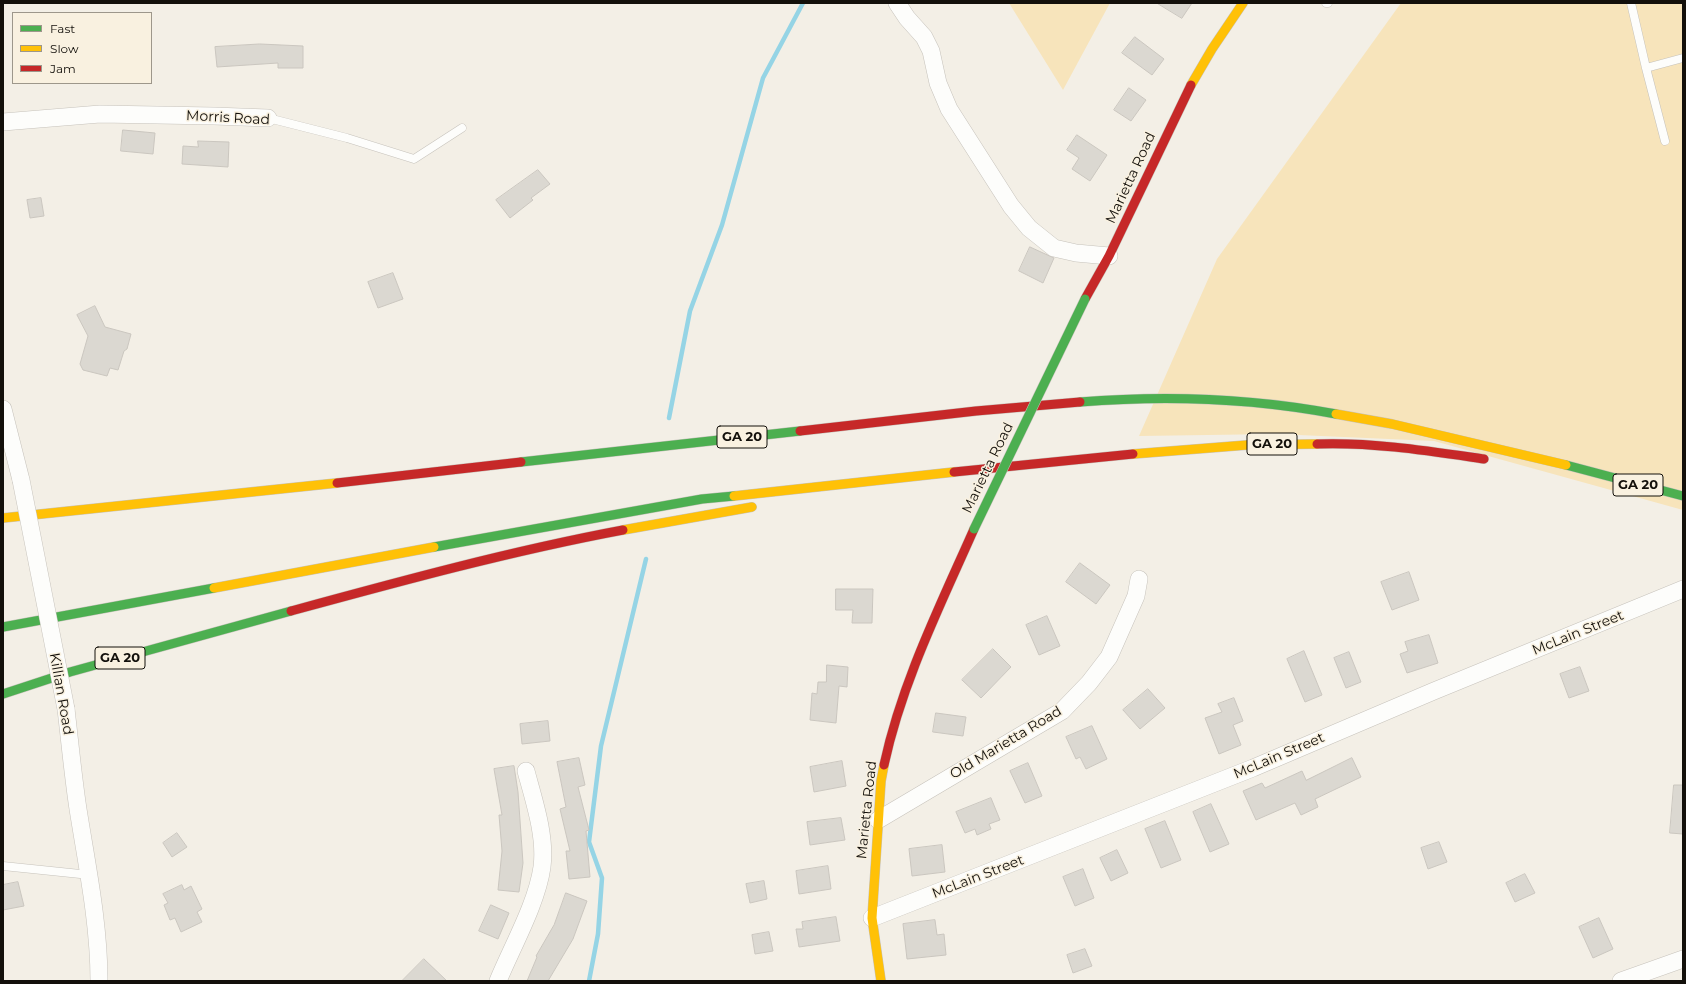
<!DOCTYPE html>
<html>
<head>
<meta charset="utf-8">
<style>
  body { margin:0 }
  #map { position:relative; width:1686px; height:984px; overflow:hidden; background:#f3efe6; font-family:Montserrat,sans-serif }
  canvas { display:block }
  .frame { position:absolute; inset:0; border:4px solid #13100b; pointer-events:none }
  .legend { position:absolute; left:12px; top:12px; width:140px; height:72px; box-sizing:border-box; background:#f9f1e0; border:1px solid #9d978b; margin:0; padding:5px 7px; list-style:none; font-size:12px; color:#13100b }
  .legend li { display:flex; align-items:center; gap:8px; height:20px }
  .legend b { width:20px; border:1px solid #9d978b }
</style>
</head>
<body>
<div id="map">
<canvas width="1686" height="984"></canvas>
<div class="frame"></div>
<ul class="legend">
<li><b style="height:5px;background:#4caf50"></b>Fast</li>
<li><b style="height:5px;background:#ffc107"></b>Slow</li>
<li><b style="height:5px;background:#c62828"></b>Jam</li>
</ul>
</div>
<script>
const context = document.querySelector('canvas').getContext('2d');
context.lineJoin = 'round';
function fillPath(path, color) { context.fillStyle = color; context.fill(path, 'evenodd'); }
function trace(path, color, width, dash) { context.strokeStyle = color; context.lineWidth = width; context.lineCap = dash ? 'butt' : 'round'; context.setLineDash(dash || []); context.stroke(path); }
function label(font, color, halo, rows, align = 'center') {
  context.font = font + ' Montserrat,sans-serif'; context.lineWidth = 3; context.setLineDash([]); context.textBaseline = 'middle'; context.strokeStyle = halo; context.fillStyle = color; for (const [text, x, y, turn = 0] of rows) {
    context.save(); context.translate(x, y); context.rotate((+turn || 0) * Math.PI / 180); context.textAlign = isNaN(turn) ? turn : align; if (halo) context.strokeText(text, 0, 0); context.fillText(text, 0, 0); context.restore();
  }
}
fillPath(new Path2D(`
  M1009 3H1110L1063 90Z
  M1401 3H1683V510L1434 441 1276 434 1139 436 1217 259Z`), '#f7e4bb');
trace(new Path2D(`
  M669 418 690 311 722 225 763 78 803 3
  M589 981 598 934 602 878 589 842 601 746 646 559`), '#95d4e5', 4.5);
const building = new Path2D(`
  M1157 3H1192L1182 18Z
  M1135 37 1164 59 1152 75 1122 53Z
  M260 44 303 46V68H278V63L217 67 215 47Z
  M1129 88 1146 100 1131 121 1114 110Z
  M123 130 155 133 153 154 121 151Z
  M1077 135 1107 155 1090 181 1072 169 1079 158 1067 150Z
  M198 141 229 142 228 167 182 164 183 146 198 147Z
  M538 170 550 184 531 198 533 200 510 218 496 200Z
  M41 198 44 216 30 218 27 200Z
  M1030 247 1054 258 1043 283 1019 271Z
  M393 273 403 299 378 308 368 282Z
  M95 306 105 327 131 334 127 349 124 351 118 370 110 368 107 376 83 370 80 364 88 336 77 315Z
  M1080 563 1110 585 1096 604 1066 582Z
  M1409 572 1419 600 1392 610 1381 582Z
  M836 589H873L872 623H852L853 610H836Z
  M1047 616 1060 646 1039 655 1026 625Z
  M1429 635 1438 663 1407 673 1400 654 1408 651 1405 642Z
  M993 649 1011 667 981 698 962 680Z
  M1304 651 1322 695 1305 702 1287 659Z
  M1349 652 1361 682 1346 688 1334 658Z
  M827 665 848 667 847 687 839 686 836 723 810 720 812 693 817 694 818 682H826Z
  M1580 667 1589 691 1569 698 1560 674Z
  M1148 689 1165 708 1140 729 1123 710Z
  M1234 698 1243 721 1233 725 1241 745 1219 754 1205 718 1222 712 1218 704Z
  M936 713 966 717 963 736 933 732Z
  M548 721 550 741 522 744 520 724Z
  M1092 726 1107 759 1086 769 1080 757 1076 759 1066 737Z
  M579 758 585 785 578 787 589 830 586 831 590 877 569 879 566 851H570L560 809 566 807 557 762Z
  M1352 758 1361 777 1315 799 1318 807 1301 815 1295 803 1256 820 1243 791 1262 783 1265 788 1302 771 1306 780Z
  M842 761 846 786 814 792 810 767Z
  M1028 763 1042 796 1025 803 1010 771Z
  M514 766 518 792 523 863 519 892 498 890 502 851 499 815H502L494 769Z
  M1674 785H1683V834L1670 833Z
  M991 798 1000 820 989 824 991 829 977 835 975 829 965 833 956 812Z
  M1211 804 1229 844 1210 852 1193 812Z
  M841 818 845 840 810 845 807 822Z
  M1165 821 1181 860 1161 868 1145 829Z
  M177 833 187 847 172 857 163 843Z
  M1439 842 1447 862 1428 869 1421 848Z
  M942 845 945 872 912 876 909 849Z
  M1117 850 1128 873 1111 881 1100 858Z
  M828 866 831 889 799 894 796 871Z
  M1083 869 1094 898 1075 906 1063 877Z
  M1525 874 1535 893 1515 902 1506 883Z
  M764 881 767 899 750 903 746 884Z
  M18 882 24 906 3 910V885Z
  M182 885 184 890 191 886 202 909 197 912 202 922 181 932 175 918 170 920 164 905 168 903 163 894Z
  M566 893 587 901 573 939 548 981H527L537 957 536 956 554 925Z
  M491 905 509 913 498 939 479 931Z
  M836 917 840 941 799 947 796 929H803L802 922Z
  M1599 918 1613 949 1593 958 1579 927Z
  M935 920 937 935 944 934 946 955 907 959 903 924Z
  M769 932 773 951 755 954 752 935Z
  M1085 949 1092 966 1073 973 1067 955Z
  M424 959 447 981H402Z`);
fillPath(building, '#dbd8d1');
trace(building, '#cac6bf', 1);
const lane = new Path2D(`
  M1326 3H1328
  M1631 3 1646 68 1683 58
  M1646 68 1665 141
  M268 118 347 138 414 159 462 128
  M3 866 90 875`);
const street = new Path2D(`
  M897 3 907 18 924 37 931 51 938 83 949 109 1011 206 1029 228 1054 248 1076 253 1109 256
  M3 122 100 114 214 116 268 118
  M3 409 21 480
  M66 709C70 743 73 776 78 809 87 866 99 923 99 981
  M878 820 1062 711 1089 683 1109 657 1136 596 1139 579
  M872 918 1253 768 1434 691 1683 589
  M498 981C512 947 537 903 542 867 546 836 534 801 526 771
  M1621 981 1683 959`);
const fast = new Path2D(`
  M1080 402C1166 395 1251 398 1336 414
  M521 462 800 431
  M1566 465 1683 496
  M434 547 702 499 734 496
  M3 627 214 588
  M3 694 70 672 291 611`);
const slow = new Path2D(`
  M1191 85 1212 49 1243 3
  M1336 414 1392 424 1566 465
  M1133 454 1247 445 1317 444
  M734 496 954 472
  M3 518 337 483
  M623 530 752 507
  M214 588 434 547
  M881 981 872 918 881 781 884 765`);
const jam = new Path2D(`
  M1085 299 1109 256 1191 85
  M800 431 976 411 1080 402
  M1317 444C1373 442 1429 451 1484 459
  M954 472 1133 454
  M337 483 521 462
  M291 611C401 581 511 551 623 530
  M884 765C902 682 940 606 974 529`);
trace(lane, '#c6c2bb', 9);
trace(street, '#c6c2bb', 18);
trace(fast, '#c6c2bb', 10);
trace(slow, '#c6c2bb', 10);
trace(jam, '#c6c2bb', 10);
trace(lane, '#fdfdfb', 8);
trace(street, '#fdfdfb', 17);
trace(fast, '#4caf50', 9);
trace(slow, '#ffc107', 9);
trace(jam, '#c62828', 9);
const streetBridge = new Path2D(`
  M21 480 66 709`);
const fastBridge = new Path2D(`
  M974 529 1085 299`);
trace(streetBridge, '#c6c2bb', 18, []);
trace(fastBridge, '#c6c2bb', 10, []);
trace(streetBridge, '#fdfdfb', 17);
trace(fastBridge, '#4caf50', 9);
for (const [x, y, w] of [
  [742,437,50],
  [1272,444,50],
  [1638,485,50],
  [120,658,50]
]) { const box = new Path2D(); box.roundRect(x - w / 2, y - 11, w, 22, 3); context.fillStyle = '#f9f1e0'; context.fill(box); trace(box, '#13100b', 1); }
label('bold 13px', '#13100b', null, [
  ["GA 20",742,437],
  ["GA 20",1272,444],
  ["GA 20",1638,485],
  ["GA 20",120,658]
]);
label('14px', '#13100b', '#f9f1e0', [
  ["Morris Road",228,118,3],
  ["Marietta Road",1131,178,-65],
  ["Marietta Road",988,468,-64],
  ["McLain Street",1578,633,-22],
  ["Killian Road",61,694,80],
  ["Old Marietta Road",1006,743,-31],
  ["McLain Street",1279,756,-23],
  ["Marietta Road",867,810,-84],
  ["McLain Street",978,877,-21]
]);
</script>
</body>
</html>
